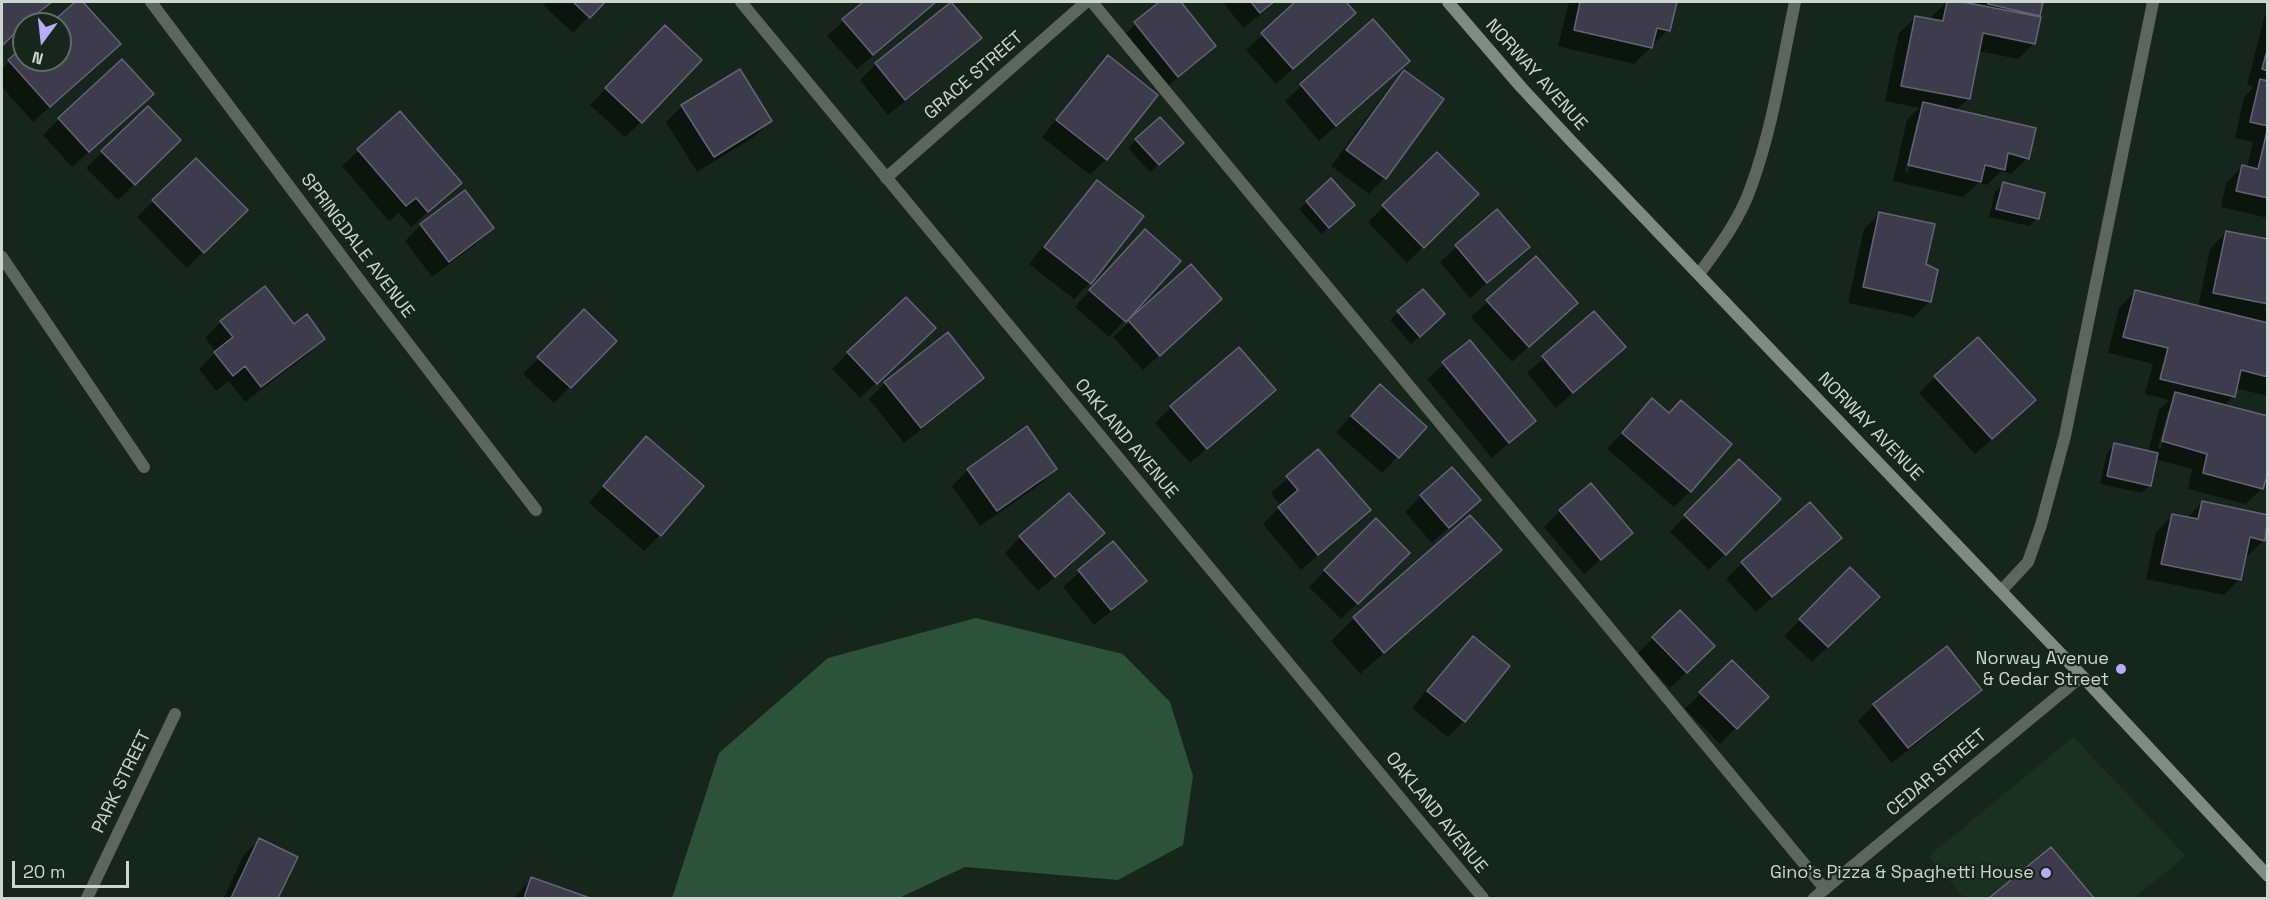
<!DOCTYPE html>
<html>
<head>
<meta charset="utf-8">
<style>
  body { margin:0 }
  #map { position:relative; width:2269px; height:900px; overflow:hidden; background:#17261c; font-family:"Space Grotesk",sans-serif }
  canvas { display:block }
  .frame { position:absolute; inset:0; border:3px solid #ccd6cf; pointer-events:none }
  .north { position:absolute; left:12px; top:12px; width:60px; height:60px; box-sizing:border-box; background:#17261c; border:2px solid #5f6c64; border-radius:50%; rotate:195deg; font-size:16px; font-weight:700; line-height:24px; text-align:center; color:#ccd6cf }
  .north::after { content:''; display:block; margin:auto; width:21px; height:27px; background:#b9abf7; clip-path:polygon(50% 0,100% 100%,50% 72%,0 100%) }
  .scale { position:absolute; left:12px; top:861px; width:117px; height:27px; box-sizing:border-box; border:3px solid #ccd6cf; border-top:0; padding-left:8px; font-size:18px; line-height:21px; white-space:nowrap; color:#ccd6cf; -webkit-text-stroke:4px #17261c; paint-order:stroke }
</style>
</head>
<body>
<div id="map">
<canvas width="2269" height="900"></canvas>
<div class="frame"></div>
<div class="north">N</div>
<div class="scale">20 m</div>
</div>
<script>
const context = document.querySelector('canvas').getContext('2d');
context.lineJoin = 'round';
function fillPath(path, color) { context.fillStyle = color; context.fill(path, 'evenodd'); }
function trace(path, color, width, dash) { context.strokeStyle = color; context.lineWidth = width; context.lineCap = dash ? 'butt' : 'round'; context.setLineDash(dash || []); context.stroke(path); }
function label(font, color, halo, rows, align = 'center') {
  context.font = font + ' "Space Grotesk",sans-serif'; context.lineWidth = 4.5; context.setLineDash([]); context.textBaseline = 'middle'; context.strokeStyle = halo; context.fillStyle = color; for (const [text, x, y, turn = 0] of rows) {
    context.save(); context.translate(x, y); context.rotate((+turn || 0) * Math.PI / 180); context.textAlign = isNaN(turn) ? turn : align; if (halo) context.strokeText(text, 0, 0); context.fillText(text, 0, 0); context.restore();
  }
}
fillPath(new Path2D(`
  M2073 737 2186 856 2134 898H1964L1929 856Z`), '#1a3021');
fillPath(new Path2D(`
  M976 618 1123 654 1170 702 1193 776 1183 845 1118 880 965 867 899 898H672L719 753 828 658Z`), '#2c5239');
fillPath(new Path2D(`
  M2 2H53L27 24H24V26L2 46Z
  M78 2H81L119 44 33 122 2 87V69L24 48V60H60V24H52Z
  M546 2H603L573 33 543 5Z
  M865 2H936L857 69 827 36Z
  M1161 2H1179L1214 46 1198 62 1161 91 1119 39Z
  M1223 2H1277L1243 28Z
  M1298 2H1344L1354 13 1276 84 1246 50Z
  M1569 2H1675L1668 30 1634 64 1558 46Z
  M1947 2 1976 6 1977 2H2042L2038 15 2036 18 2034 43 2018 59 1978 51 1968 99 1955 111 2028 158 2011 174 2001 171 1987 185 1978 183 1963 197 1893 181 1907 120 1919 108 1885 101 1899 33 1916 17 1932 21V16ZM1917 121H1920L1908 173 1905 172Z
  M2268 2V218L2221 207 2226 183 2242 167 2247 168 2253 142 2235 138 2244 97 2254 87 2247 85Z
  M952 3 980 37 964 53 888 115 860 80 876 64Z
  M1373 21 1392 76 1319 141 1285 101Z
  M649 43 641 122 625 137 590 105Z
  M1108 57 1156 95 1106 159 1090 175 1042 137 1092 73Z
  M1405 72 1442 99 1384 178 1369 194 1331 166 1389 88Z
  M682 106 770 121 754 137 697 172 666 122Z
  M148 108 179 140 118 200 86 168Z
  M136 110 72 167 43 135 59 119Z
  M400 113 460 183 411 227 399 213 389 221 342 166Z
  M1160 119 1174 151 1150 172 1128 148Z
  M1437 154 1476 194 1407 263 1368 222Z
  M1098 182 1142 217 1090 283 1074 299 1029 264 1082 198Z
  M2003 184 2037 218 2029 226 1989 217 1995 192Z
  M464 192 492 228 476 244 432 277 405 241 421 225Z
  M153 201 245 210 187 268 137 217Z
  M1307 202 1345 213 1321 234 1299 209Z
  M1497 211 1528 247 1470 298 1440 262Z
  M1880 213 1924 264 1930 301 1914 317 1848 303 1864 229Z
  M2226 232 2268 241V396L2235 388 2233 396 2224 406 2262 488 2246 504 2188 489 2192 469 2155 459 2150 485 2142 493 2100 484 2107 453 2115 445 2148 452 2159 410 2169 400 2145 394 2153 364 2108 353 2119 308 2135 292 2198 307 2210 249ZM2168 410H2172L2161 449 2158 448Z
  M1129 247 1179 262 1109 337 1075 307Z
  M1536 258 1576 303 1512 362 1471 317Z
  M1191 266 1204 315 1143 370 1113 337Z
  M1422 291 1435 322 1411 344 1390 320Z
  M584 311 615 341 554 403 523 374Z
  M1594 313 1624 347 1556 408 1527 373Z
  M221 322 294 326 323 339 307 355 245 402 229 381 216 391 199 369 216 352 205 338Z
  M947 334 982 378 966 394 904 443 869 399 885 383Z
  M1469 342 1534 421 1492 458 1427 379Z
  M918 344 860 398 832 369 848 353Z
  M1935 377 2018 416 1975 454 1919 393Z
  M1274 390 1190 463 1155 423 1171 407Z
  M1652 400 1690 491 1674 507 1607 449Z
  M1364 402 1425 427 1382 473 1336 432Z
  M1318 451 1369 510 1301 570 1263 524 1281 506 1271 493Z
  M630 454 660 535 644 551 589 503Z
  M1739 461 1779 499 1709 570 1670 532Z
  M1055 469 1039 485 980 526 952 486 968 470Z
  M1421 496 1479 500 1432 543 1405 512Z
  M2202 502 2268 516 2264 540 2248 556 2245 555 2240 579 2224 595 2146 579 2156 532 2172 516 2186 519Z
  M1560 511 1631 533 1584 574 1544 527Z
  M1470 517 1500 550 1477 573 1360 674 1331 641 1354 618Z
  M1376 520 1408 553 1341 619 1309 587Z
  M1020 537 1087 549 1038 591 1005 553Z
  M1840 538 1756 612 1726 579 1742 563Z
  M1113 543 1145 581 1129 597 1094 625 1063 587Z
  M1850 570 1878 597 1812 662 1784 636Z
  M1680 612 1713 646 1670 688 1637 654Z
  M1473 638 1464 721 1448 737 1412 708 1457 654Z
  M1732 662 1767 697 1720 744 1685 709Z
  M1980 690 1964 706 1892 763 1858 721 1874 705Z
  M259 840 296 858 277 898H224L243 856Z
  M2051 850 2092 898H1991Z
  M531 879 586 898H514Z`), '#0007');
const building = new Path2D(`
  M2 2H52L24 24 2 46Z
  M75 2H83L121 44 50 107 8 60 24 46V60H60V24H50Z
  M573 2H605L590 18Z
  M863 2H936L873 55 842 19Z
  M951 2 982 38 905 100 875 63Z
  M1159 2H1181L1216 46 1178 77 1134 22Z
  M1251 2H1274L1260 13Z
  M1295 2H1346L1356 13 1293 69 1261 33Z
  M1580 2H1677L1670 31 1657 28 1652 48 1574 30Z
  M1947 2H1963L2041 17 2035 44 1983 33 1970 99 1901 86 1915 16 1943 21Z
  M1988 2H2043L2040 16 1988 4Z
  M1373 19 1410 61 1336 126 1300 84Z
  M665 25 702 60 642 123 605 88Z
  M2268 47V71L2262 69Z
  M1108 55 1158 95 1107 160 1056 120Z
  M122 59 154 94 89 152 58 118Z
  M740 69 772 121 714 157 681 105Z
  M1404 70 1444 99 1386 179 1346 150Z
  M2260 79 2268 81V126L2250 122Z
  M1923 102 2036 128 2029 159 2008 153 2005 170 1985 165 1981 182 1908 165Z
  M148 106 181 140 135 185 101 151Z
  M400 111 462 183 428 212 416 198 406 206 357 149Z
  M1160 117 1184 143 1159 165 1135 139Z
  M2268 127V198L2236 191 2242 165 2258 169Z
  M1437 152 1479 194 1424 248 1382 205Z
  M196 158 248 210 204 253 152 200Z
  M1331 178 1355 205 1329 228 1306 201Z
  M1097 180 1144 216 1091 284 1044 247Z
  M2003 182 2045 193 2039 219 1996 209Z
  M465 190 494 228 449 262 420 224Z
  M1497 209 1530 247 1487 283 1455 245Z
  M1879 212 1935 224 1926 264 1938 270 1931 302 1863 287Z
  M1145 229 1181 261 1126 322 1089 290Z
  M2226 231 2268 239V304L2213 293Z
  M1536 256 1578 303 1529 347 1486 300Z
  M1191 264 1222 299 1160 356 1128 320Z
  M265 286 294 324 307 314 325 339 261 387 245 366 233 376 214 352 233 337 220 321Z
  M1423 289 1445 314 1420 337 1397 311Z
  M2135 290 2268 323V377L2241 370 2235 397 2160 379 2168 348 2123 337Z
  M906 297 936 328 877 384 847 352Z
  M584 309 617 341 571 388 537 357Z
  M1594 311 1626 347 1573 393 1542 356Z
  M948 332 984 378 921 428 884 382Z
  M1978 337 2036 400 1992 439 1934 376Z
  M1470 340 1536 421 1509 443 1442 362Z
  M1239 347 1276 390 1207 449 1170 406Z
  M1380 384 1427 427 1399 458 1351 416Z
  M2175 392 2268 416V473L2263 489 2203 473 2207 454 2162 441Z
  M1652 398 1669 413 1681 400 1732 444 1691 492 1622 433Z
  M1027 426 1057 469 997 511 967 469Z
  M646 436 704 486 661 536 603 486Z
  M2114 443 2158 453 2151 486 2107 476Z
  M1318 449 1371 510 1318 555 1278 507 1298 490 1286 476Z
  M1739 459 1781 499 1726 555 1684 515Z
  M1452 467 1481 500 1449 528 1420 495Z
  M1591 483 1633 533 1601 560 1559 510Z
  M1069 493 1105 533 1055 577 1019 536Z
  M2202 501 2268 515 2265 541 2250 537 2241 580 2161 564 2172 514 2198 519Z
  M1810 502 1842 538 1772 597 1741 562Z
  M1470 515 1502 550 1384 653 1353 617Z
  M1376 518 1410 553 1358 604 1324 570Z
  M1113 541 1147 581 1111 610 1078 570Z
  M1850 567 1880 597 1828 647 1799 619Z
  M1680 610 1715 646 1687 673 1652 637Z
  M1473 636 1510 666 1465 722 1427 691Z
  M1947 646 1982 690 1908 748 1873 704Z
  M1732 660 1769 697 1737 729 1699 692Z
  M259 838 298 857 278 898H231Z
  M2051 847 2094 898H1989Z
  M531 877 590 898H524Z`);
fillPath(building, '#3e3b4c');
trace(building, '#666375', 1.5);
trace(new Path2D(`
  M1092 2 1825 889
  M2 257 144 467
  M2001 591 2028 562 2041 525 2065 436 2153 2`), '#5d655f', 12);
trace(new Path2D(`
  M151 2 367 290 536 510
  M741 2 1483 898
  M886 178 1086 2
  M87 898 175 714
  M1814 898 2082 676`), '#5d655f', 12);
trace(new Path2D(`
  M1699 274C1719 247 1740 219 1751 187 1773 127 1782 63 1795 2`), '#5d655f', 12);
trace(new Path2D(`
  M1448 2 1521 87 1573 143 2082 676 2268 876`), '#7f8b82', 12);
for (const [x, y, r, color] of [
  [2121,669,6,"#b9abf7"],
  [2046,873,6,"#b9abf7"]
]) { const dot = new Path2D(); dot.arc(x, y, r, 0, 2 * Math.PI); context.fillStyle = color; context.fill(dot); trace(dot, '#17261c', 2); }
label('18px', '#ccd6cf', '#17261c', [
  ["NORWAY AVENUE",1536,75,48],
  ["GRACE STREET",974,76,-41],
  ["SPRINGDALE AVENUE",357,246,53],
  ["NORWAY AVENUE",1870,427,46],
  ["OAKLAND AVENUE",1126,439,50],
  ["CEDAR STREET",1937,773,-40],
  ["PARK STREET",122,782,-64],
  ["OAKLAND AVENUE",1436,813,51]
]);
label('18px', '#ccd6cf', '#17261c', [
  ["Norway Avenue",2109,659],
  ["& Cedar Street",2109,680],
  ["Gino's Pizza & Spaghetti House",2034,873]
], 'right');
</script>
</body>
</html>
